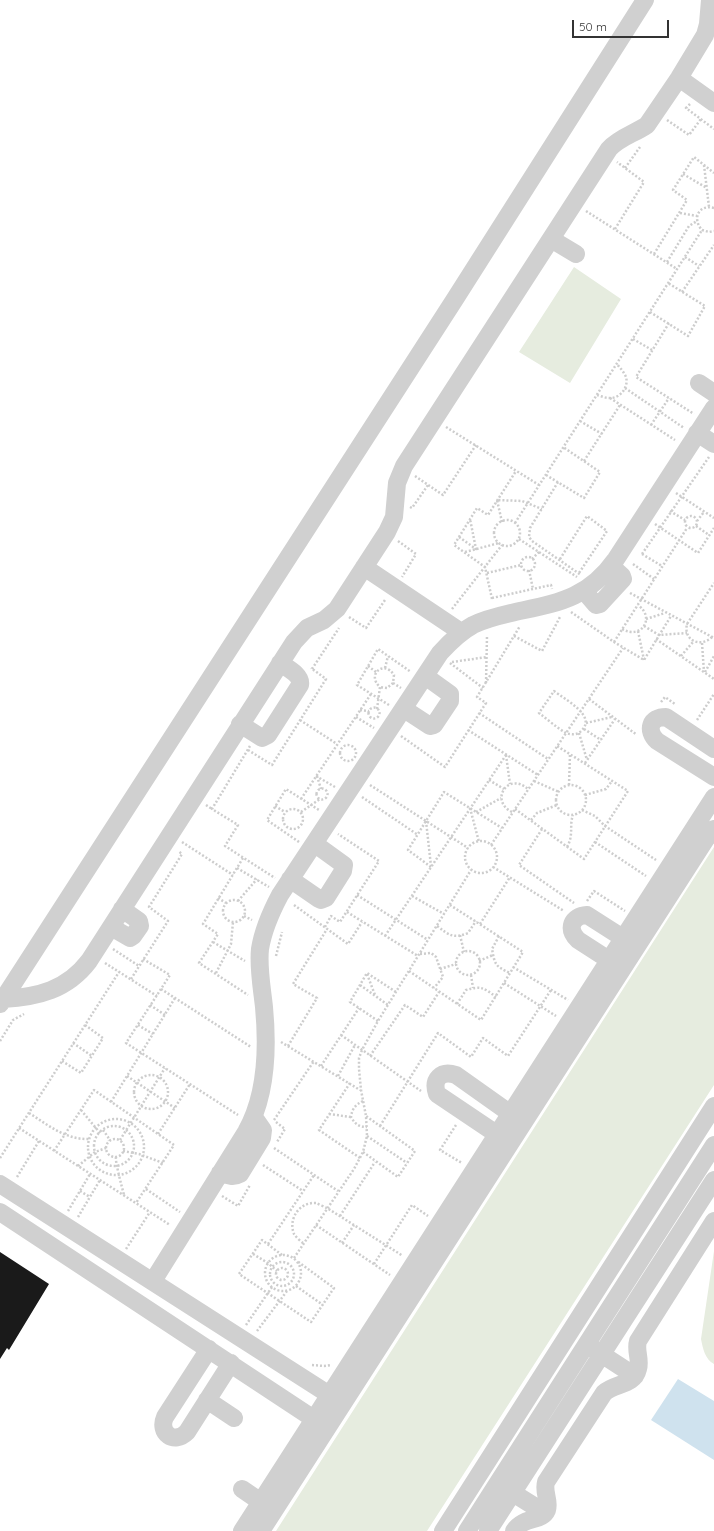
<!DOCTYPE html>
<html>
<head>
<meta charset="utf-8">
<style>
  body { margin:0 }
  #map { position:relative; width:714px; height:1531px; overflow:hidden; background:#fff; font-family:Quicksand,sans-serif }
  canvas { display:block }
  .scale { position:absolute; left:572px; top:20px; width:97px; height:18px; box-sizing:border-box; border:2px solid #333; border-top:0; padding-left:5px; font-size:12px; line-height:14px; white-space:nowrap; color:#333; -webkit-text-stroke:3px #fff; paint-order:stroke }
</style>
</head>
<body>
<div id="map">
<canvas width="714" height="1531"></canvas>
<div class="scale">50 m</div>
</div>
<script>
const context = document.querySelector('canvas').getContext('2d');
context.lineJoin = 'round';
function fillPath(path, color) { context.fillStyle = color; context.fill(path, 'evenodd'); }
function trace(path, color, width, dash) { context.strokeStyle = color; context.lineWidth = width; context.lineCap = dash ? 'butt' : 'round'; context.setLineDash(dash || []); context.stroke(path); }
fillPath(new Path2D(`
  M574 267 621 299 570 383 519 352Z
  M714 847V1085L427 1531H276Z
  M714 1251V1364C705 1359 703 1349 701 1339Z`), '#e6ecdf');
fillPath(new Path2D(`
  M678 1379 714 1401V1460L651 1420Z`), '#cfe2ee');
fillPath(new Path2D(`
  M0 1252 49 1284 9 1350 7 1348 0 1359Z`), '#1a1a1a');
trace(new Path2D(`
  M690 104 686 108 714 129
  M667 120 689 135 701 119
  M704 165 709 207
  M625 168 640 147
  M683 174 707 188
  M714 208C698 204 692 219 702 230L709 232 714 231
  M586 211 677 269
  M680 213 697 216
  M615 229 644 182 617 162
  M654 254 687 200 673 190 694 157 714 173
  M685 257 699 266
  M667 262 689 226 697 221
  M682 292 714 245
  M650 312 688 336 705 306 668 283
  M669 323 636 377 694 414
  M633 339 652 350
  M625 388 684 428
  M597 395C601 396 605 398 609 398 620 399 629 387 626 377 624 372 620 368 617 364
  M610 398 675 440
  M580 421 602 434
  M651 425 669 398
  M446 427 539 485
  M584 461 620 405
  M546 475 584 498 600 472 563 447
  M415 476 443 495 476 445
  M558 482 530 528 529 537 532 541 581 575
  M676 493 714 518
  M410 507 412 508 428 485
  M670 511 685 520
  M685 522a6 6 0 1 1 12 0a6 6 0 1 1-12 0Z
  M494 533a13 13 0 1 1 26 0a13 13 0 1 1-26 0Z
  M697 521 704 512
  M502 522 497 500 522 501 542 509
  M515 523 702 230
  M655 524 698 553 714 528
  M696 526 709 535
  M459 537 476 549 470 519
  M519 539 577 577
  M398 541 416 554 402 577
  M465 552 499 543
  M642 554 709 457
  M642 554 662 566
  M521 564a7 7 0 1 1 14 0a7 7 0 1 1-14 0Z
  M532 559 539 552
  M560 559 587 516 607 531 579 573
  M633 564 654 579
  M529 570 533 589
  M487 573 521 565
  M630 593 714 638
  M492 598 551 585 552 589
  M492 599 485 567 454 545 477 508 488 515 516 471
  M452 609 502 545
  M571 612 614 642 644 660 671 616
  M349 617 366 628 385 600
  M646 619 665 613
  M644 626 659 635 687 633
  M622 629C641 640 656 618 638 605
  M638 631 644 660
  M514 636 542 651 560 617
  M712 637C701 648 683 641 687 624L714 583
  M656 639 714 679
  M614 642 687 528
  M702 643 704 672
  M681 656 693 642
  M452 662 487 657
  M450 663 483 688
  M368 666 376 672
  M385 668 388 656
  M312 669 339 628
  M705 672 714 656
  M393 683 401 688
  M486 683 487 636
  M554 691C564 699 598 716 581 731 577 735 572 735 566 733 557 728 547 719 539 713Z
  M589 699 637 735
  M661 702 665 697 675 704
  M389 705 357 685 378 649 411 672
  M368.5 713a5.5 5.5 0 1 1 11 0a5.5 5.5 0 1 1-11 0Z
  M377 709 380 687C366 675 384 659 394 675L393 683 387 688 380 687
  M360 710 369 711
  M479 713 548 759
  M356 717 374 728
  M300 720 337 744
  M697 720 714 694
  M586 723 612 717
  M584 729 601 740
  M468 730 538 775
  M579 733 587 760
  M401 736 445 767 486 703 477 697 520 626
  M340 753a8 8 0 1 1 16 0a8 8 0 1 1-16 0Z
  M250 746 212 809 238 825 225 846 275 878
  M248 750 272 765 326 679 311 668
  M506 755 510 784
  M585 763 615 719
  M316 776 335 787
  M317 776 321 789
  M489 780 504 789
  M534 781 559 792
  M370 785 468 848
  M569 785 570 754
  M556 800a15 15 0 1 1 30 0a15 15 0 1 1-30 0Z
  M316.5 794a5.5 5.5 0 1 1 11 0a5.5 5.5 0 1 1-11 0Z
  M585 795 606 789 612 781
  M362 797 418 835
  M301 799 371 694
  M206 805 212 809
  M275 806 285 812
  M470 808 479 842
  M283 819a10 10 0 1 1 20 0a10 10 0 1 1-20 0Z
  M515 809 584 859 628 791 557 746
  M582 810 595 816 605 826 656 860
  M301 812 320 799
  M476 812 501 798
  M512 812C489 801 508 771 528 789
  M531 820 537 813 557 805
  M426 821 431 866
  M542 829 519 865 574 903
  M465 857a16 16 0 1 1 32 0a16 16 0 1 1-32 0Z
  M182 842 233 875
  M299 842 267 820 286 789 319 810
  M595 842 646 876
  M491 845 623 648
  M567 847C574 835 569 826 573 815
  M243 858 203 924 218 934 199 963 248 995
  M431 867 408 850 444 792 502 828
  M493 867 564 911
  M237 868 269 887
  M357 895 428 940
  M412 896 444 914
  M218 898 226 903
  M223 911a11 11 0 1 1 22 0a11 11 0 1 1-22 0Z
  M238 901 257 879
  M587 901 594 891 625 911
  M294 905 348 944 362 922
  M347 912 418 956
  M244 916 252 920
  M480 924 510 877
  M437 926C449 935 453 939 468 933L476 921
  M325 927 331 916 340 922 379 861 338 834
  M460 935 464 952
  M385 936 506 755
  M499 936 492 949C495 965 495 966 510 973
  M213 942 245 961
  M113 949 139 966
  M456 963a12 12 0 1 1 24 0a12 12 0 1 1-24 0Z
  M420 954 431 953 436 957 443 977 434 988
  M276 956 282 932
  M143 959 170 975 126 1043 238 1115
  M479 961 493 955
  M105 963 157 996
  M513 967 568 1000
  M440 969 456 964
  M409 971 481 1020 523 952 450 905
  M216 973 231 944 233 922
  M367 974 375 995
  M471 975 473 988
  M131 979 168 921 149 907 182 854 178 851
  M504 983 556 1016
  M360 985 388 1005
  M161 989 251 1047
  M457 1004 466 990C481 986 483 987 496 997
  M150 1005 165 1015
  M378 1021 350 1002 367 973 396 992
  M138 1025 153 1034
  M341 1035 421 1091
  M0 1041 13 1020 24 1014
  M281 1042 360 1090
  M73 1043 92 1056
  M288 1046 317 998 293 984 327 929
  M370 1056 405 1005 423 1017 439 992
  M62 1061 81 1073 103 1038 85 1025
  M321 1066 359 1008
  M134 1092a17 17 0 1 1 34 0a17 17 0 1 1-34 0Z
  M127 1076 175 1108
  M338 1076 355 1045
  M350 1083 319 1130 360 1158
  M363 1101C355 1105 352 1109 351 1117 355 1124 359 1127 367 1127
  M111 1102 175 998
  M81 1110 100 1133
  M29 1113C48 1125 66 1140 89 1139
  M329 1114 351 1117
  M88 1147a28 28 0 1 1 56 0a28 28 0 1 1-56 0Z
  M274 1120 314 1061
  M276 1122 285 1129 277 1142
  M456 1125 440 1150 462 1163
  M380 1126 438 1033 471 1057 483 1038 508 1056 551 990
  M94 1146a20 20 0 1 1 40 0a20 20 0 1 1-40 0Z
  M19 1128 170 1225
  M103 1130 108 1137 109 1141
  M158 1134 190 1084
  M367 1136 407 1163
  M106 1148a9 9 0 1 1 18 0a9 9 0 1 1-18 0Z
  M120 1140 165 1068
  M274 1148 338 1191
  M54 1151 94 1090 174 1145 136 1203
  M123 1151 139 1154 163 1163
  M363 1152 398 1177 415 1151 366 1116
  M116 1157C115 1162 122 1187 124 1195
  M0 1158 119 972
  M263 1165 303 1191
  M78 1166 95 1152 106 1148
  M17 1177 39 1141
  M146 1189 180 1212
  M80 1191 90 1197
  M222 1196 238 1206 250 1185
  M68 1211 90 1174
  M340 1216 375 1162
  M78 1217 100 1180
  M316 1225 390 1275
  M303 1243C300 1241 296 1237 294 1234 288 1219 299 1202 316 1203 319 1204 324 1207 327 1208L403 1256
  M342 1243 354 1225
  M268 1244 314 1175
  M126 1249 150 1212
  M253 1254 268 1263 277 1271
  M265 1273a18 18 0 1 1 36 0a18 18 0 1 1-36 0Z
  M282 1255 262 1240 239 1274 311 1322 334 1288 297 1261
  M294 1258 354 1169 363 1152 367 1136 366 1116 361 1090 359 1069V1058L362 1050 378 1021 471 870
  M270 1274a12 12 0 1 1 24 0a12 12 0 1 1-24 0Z
  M374 1264 412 1205 428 1216
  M276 1274a6 6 0 1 1 12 0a6 6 0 1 1-12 0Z
  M296 1286 323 1305
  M246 1325 272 1287
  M257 1331 287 1291
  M312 1365 324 1366 331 1365`), '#cdcdcd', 2.5, [2, 2]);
trace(new Path2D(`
  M679 78 714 103
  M551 239 576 254
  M699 383 714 393
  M697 433 714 444
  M364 567 461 632
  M584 591 596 605 600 604 623 579 622 576 611 566
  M404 709 430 726 434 725 450 701V694L425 676
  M240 724 262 738 268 735 300 685C302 675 287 668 280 663
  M714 749 666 717C650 717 646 730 657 741L714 777
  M290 879 319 899 321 900 326 898 343 871 344 865 315 844
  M111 927 130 938 133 936 140 926 139 921 122 909
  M609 960 578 940C567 929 571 916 587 915L623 938
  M3 999C38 997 67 990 89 961L294 642 307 628 324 620 337 609 387 532 394 517 397 483 404 466 609 149C620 137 634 134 647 125L679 78 705 35 708 24 710 0
  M0 1004 455 299 645 0
  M498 1135 437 1094C432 1079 441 1070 456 1075L511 1114
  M220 1173C227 1175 233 1178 240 1174L262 1138 263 1130 254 1117
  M0 1184 339 1401
  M0 1212 323 1425
  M153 1281 246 1132C267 1095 268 1049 264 1007 262 988 258 968 260 949 263 930 271 912 280 895L440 653C450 642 460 632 473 625 485 619 498 616 511 613 556 603 587 600 616 559L714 408
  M592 1348 635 1376
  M209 1349 165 1417C158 1433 174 1445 187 1432L231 1363
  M207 1400 234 1418
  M242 1489 261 1502
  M513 1493 545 1513
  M242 1531 714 797
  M261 1531 706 839 714 829
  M443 1531 714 1106
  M467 1531 714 1145
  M488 1531 714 1180
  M514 1531C524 1516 542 1522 547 1510 550 1500 543 1493 546 1482L604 1393C615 1383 634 1386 638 1369 641 1359 635 1351 638 1341L714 1221`), '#d0d0d0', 18);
</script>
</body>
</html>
